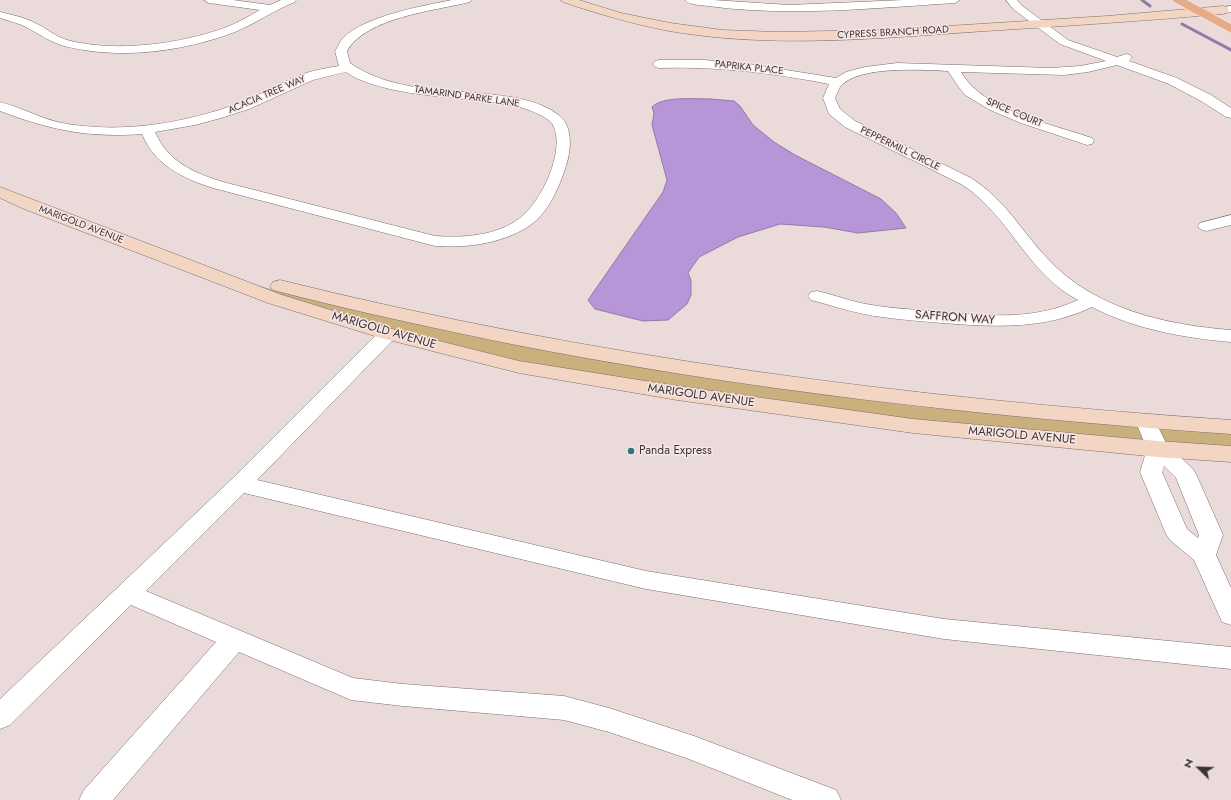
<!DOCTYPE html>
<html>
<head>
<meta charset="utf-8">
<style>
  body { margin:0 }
  #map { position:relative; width:1231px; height:800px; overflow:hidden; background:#eadada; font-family:Jost,sans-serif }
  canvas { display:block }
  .north { position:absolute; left:1179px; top:748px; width:40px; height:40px; -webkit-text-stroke:3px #f8e7e7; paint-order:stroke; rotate:293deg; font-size:11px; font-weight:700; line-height:16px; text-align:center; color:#3b3434 }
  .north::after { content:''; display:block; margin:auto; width:14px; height:18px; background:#3b3434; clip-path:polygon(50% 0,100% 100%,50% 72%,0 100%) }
</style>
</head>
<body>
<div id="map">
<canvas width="1231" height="800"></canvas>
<div class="north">N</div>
</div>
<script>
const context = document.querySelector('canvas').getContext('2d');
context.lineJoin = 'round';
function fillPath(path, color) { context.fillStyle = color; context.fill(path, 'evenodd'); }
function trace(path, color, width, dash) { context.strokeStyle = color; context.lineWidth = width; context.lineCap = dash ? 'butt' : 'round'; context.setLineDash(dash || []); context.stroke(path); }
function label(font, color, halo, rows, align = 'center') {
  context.font = font + ' Jost,sans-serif'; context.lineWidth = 3; context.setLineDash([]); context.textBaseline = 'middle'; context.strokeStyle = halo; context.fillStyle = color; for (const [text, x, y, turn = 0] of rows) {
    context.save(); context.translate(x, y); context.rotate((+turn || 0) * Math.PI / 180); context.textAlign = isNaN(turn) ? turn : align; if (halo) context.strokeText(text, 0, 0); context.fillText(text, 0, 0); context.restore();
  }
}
fillPath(new Path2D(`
  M247 282 284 293 672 372 912 406 1138 427 1144 441 913 420 678 388 523 362 392 329 280 295Z
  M1159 429 1231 433V448L1166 443Z`), '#c9b07d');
const water = new Path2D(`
  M710 99 734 101 740 106 753 125 774 142 795 155 881 199 896 213 906 228 858 233 824 227 780 224 738 237 699 257 688 273 691 280V295L687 304 668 320 643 321 595 309 588 300 663 192 667 180 652 125 654 113 652 107C662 96 696 99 710 99Z`);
fillPath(water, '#b796d7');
trace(water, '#9279a6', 1);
trace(new Path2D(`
  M1142 0 1150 6
  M1182 24 1231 50`), '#9279a6', 3);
const street = new Path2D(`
  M204 0H233L270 5 281 0H296L295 2C274 10 255 24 235 32 182 52 119 60 64 46 50 42 39 34 26 27 18 23 9 21 0 18V12C12 15 24 17 35 23 46 28 56 37 67 40 116 53 181 44 227 27 239 22 249 16 260 10L209 3Z
  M452 0H471L470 2C434 11 367 17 347 51L350 63C385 88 435 90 477 93 505 96 539 98 561 117 573 129 571 151 566 166 559 188 547 216 526 228 499 244 466 248 435 246L213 188C182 178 155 165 142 134 88 138 50 130 0 111V102C20 107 38 117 57 122 114 134 177 125 231 106 256 98 279 83 303 74 315 70 327 68 339 66L335 51C338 47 340 41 343 38 365 16 422 6 452 0ZM346 72C360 82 378 86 394 90 434 98 476 98 515 106 525 108 548 116 553 125 566 151 541 202 520 218 497 236 463 238 435 236L223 182C194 173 168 162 155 132L195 125 221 118 249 109 313 80Z
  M685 0H713L789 5 904 0H960L955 3C873 8 790 17 708 6 701 5 689 5 685 0Z
  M1006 0H1017L1021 5 1068 40 1117 57 1126 54 1130 55 1132 58 1129 61 1177 78 1211 95 1231 108V118L1226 117 1201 101 1169 84 1117 65 1088 72 1064 75 961 72C983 111 1052 124 1092 138L1094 141 1092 144 1087 145 1021 123 990 110 965 95 958 86 948 71C922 70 858 65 840 87 838 90 837 94 835 98L840 109 855 121 971 178C1007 201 1020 230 1048 259 1094 309 1166 325 1231 330V342C1184 338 1134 329 1092 307 1044 330 994 327 942 323 922 321 902 320 882 317 857 314 834 306 811 300L808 296 811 292 817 291C832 294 846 300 861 303 884 308 908 309 931 311 981 315 1031 322 1078 300 1026 273 1010 215 961 184L845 127 829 114 823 98 829 84C773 73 717 66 659 68L655 67 653 64 655 61 659 60H704L749 64 836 78 846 72 865 67 897 63 1051 68 1080 66 1106 61 1060 44 1013 9Z
  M1231 6V12L1223 13 1218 10 1219 8Z
  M1231 215V225L1206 231 1200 229 1198 226 1200 223Z
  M388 328 395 330 397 334 395 338 257 480 646 571 944 619 1231 647V669L944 639 646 589 244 493 146 591 353 678 403 684 564 696 609 708 694 736 836 790 841 800H792L689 759 609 732 564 720 403 706 351 700 239 652 113 800H79L84 790 216 642 131 605 10 725 0 729V699L232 479 381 330Z
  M1146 415 1153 417 1167 445 1193 469 1196 474 1223 535 1216 555 1231 588V625L1222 622 1194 560 1170 540 1166 534 1140 472 1147 449 1136 422 1139 417ZM1164 466 1176 478 1199 535 1198 538 1187 529 1162 472Z`);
const secondary = new Path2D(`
  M561 0H579L621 13 670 23 723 30 777 32 884 30 1107 16 1223 6 1227 7 1229 10 1227 13 1223 14C1144 21 1065 26 986 31 882 38 773 49 669 31 633 24 598 14 563 2Z
  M0 187 282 295 395 330 519 361 677 386 913 419 1158 441 1231 446V462L1158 457 913 433 677 400 519 373 381 338 268 303 24 209 0 198Z
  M280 280C594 358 908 398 1231 420V434C986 417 743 390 501 342 425 326 349 310 273 290L270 286 273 282Z`);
const primary = new Path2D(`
  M1172 0H1187L1231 24V33L1174 2Z`);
trace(street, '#7b6d6d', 1);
trace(secondary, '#7b6d6d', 1);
trace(primary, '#fff', 1);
fillPath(street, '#fff');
fillPath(secondary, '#f2d5c3');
fillPath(primary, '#e4ac88');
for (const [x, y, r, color] of [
  [631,451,4,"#2d767d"]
]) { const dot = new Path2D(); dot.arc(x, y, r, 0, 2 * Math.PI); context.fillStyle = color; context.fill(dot); trace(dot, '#f8e7e7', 1.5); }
label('10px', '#3b3434', '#f8e7e7', [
  ["CYPRESS BRANCH ROAD",893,33,-3],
  ["PAPRIKA PLACE",749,68,6],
  ["ACACIA TREE WAY",267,95,-23],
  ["TAMARIND PARKE LANE",467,97,8],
  ["SPICE COURT",1014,113,23],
  ["PEPPERMILL CIRCLE",900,149,26],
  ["MARIGOLD AVENUE",81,225,21]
]);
label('12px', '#3b3434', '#f8e7e7', [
  ["SAFFRON WAY",955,318,4],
  ["MARIGOLD AVENUE",384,331,16],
  ["MARIGOLD AVENUE",701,396,8],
  ["MARIGOLD AVENUE",1022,436,5]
]);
label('12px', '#3b3434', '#f8e7e7', [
  ["Panda Express",639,451]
], 'left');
</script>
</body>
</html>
